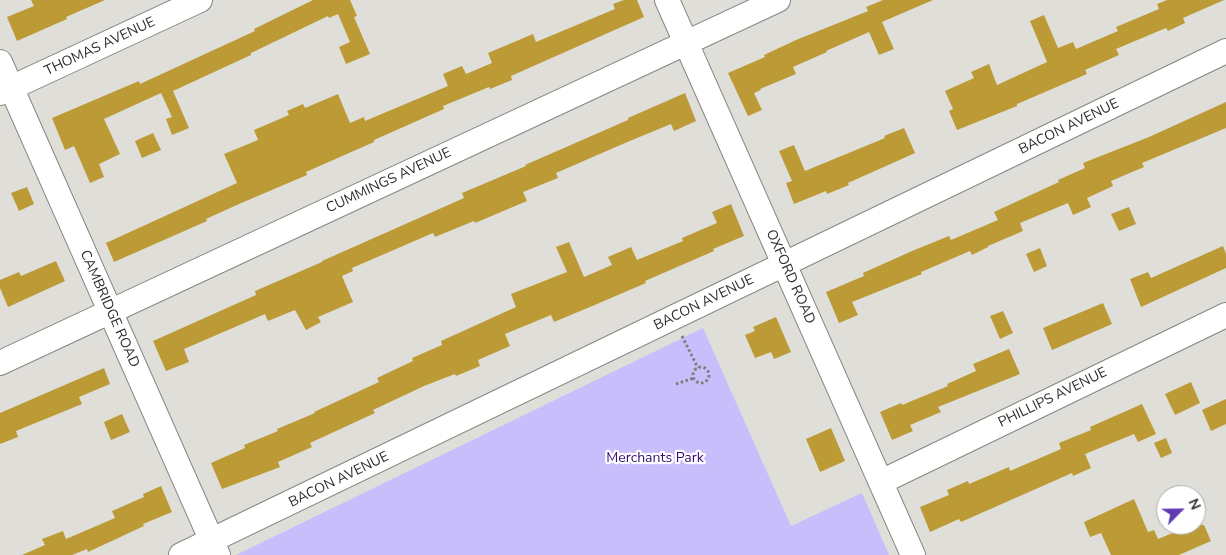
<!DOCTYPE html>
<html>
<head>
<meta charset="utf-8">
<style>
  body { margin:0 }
  #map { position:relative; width:1226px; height:555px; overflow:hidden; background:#dfded9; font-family:"Nunito Sans",sans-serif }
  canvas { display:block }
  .north { position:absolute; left:1156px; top:485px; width:50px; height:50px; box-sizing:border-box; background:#fff; border:1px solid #ababaa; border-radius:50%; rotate:67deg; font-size:14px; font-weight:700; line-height:20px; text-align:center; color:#2d2c2a }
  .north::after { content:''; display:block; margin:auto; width:18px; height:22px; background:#613ab2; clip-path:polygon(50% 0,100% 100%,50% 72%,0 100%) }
</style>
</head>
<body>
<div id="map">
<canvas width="1226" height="555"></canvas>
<div class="north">N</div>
</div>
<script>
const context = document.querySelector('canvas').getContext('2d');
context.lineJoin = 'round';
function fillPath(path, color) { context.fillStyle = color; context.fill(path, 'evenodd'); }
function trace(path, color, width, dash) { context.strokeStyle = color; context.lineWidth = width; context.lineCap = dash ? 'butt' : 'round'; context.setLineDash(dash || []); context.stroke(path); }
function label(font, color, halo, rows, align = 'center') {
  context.font = font + ' "Nunito Sans",sans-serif'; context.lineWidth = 4.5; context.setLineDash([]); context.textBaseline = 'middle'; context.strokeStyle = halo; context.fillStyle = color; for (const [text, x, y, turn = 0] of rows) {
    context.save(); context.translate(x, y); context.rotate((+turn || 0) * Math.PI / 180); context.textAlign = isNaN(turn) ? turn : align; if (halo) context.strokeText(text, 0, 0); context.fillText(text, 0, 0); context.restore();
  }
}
fillPath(new Path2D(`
  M703 328 791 526 862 493 889 555H236Z`), '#c9befc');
fillPath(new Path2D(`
  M31 0H105L66 17 67 19 17 41 7 17 34 6Z
  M313 0H350L357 16 354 17 370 54 346 64 339 47 350 42 338 14 329 18 328 16 251 53V55L173 91 189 128 172 135 166 119 172 117 161 93 104 119 120 154 99 164 104 177 90 183 74 146 65 150 52 118 139 81 140 84 255 31 254 29Z
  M624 0H637L644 17 511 76 512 80 490 89 489 87 443 106 444 109 374 140V142L306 172 307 175 239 204 206 219 207 221 114 262 106 243 237 183 224 154 258 140 254 130 289 115 287 111 303 104 305 108 338 94 350 123 364 117 365 121 448 86 443 74 462 66 466 74 492 63 488 53 533 34 536 42 615 9 613 4Z
  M883 0H933L882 22 894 49 879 55 869 32 826 51 827 52 793 67 796 74 760 89 761 90 754 93 762 110 748 116 728 73 765 57 764 55 796 40 868 11 866 7Z
  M1167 0H1224L1183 18 1185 23 1168 31 1166 28 1116 49 1119 55 1085 70 1087 74 1017 104V106L957 130 949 111 953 109 945 91 974 78 971 72 989 64 997 85 1047 62 1030 21 1044 15 1058 48 1073 42 1076 49 1118 31 1116 27 1159 9 1157 4Z
  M685 93 696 121 674 131 671 124 625 143 556 173 558 178 523 192 527 201 475 223 474 221 435 237 433 233 352 268 353 271 342 276 353 302 318 317 321 322 306 330 295 310 268 321 265 314 184 349 189 362 166 371 153 341 256 295 255 291 322 262V261L464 198 462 193 526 166 525 165 628 120V118Z
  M1226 102V128L1142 163 1144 167 1111 181 1113 186 1087 198 1091 207 1073 215 1068 203 1020 223 1023 231 988 246V247L972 255 970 251 921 272 922 274 852 302 858 315 839 323 826 292 864 276 863 273 912 251 949 236 951 240 998 220 994 212 1059 182 1058 180 1085 168 1083 163 1149 137Z
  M904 128 915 153 848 183 849 185 827 194 826 191 794 204 786 183 792 181 779 151 794 145 805 171 885 138 884 136Z
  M153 133 161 150 142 158 135 141Z
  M27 187 34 204 19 211 11 193Z
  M731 204 744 236 713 249 714 251 645 281 646 283 590 307 554 322 551 315 505 334 510 346 478 360 480 366 456 376 455 374 424 386 373 410 375 413 310 443 312 447 278 462 280 467 222 489 211 463 245 448 244 445 278 431 277 429 315 413 314 412 379 382 377 378 413 361 412 358 442 345 441 341 516 307 511 294 567 272 556 247 569 242 584 277 612 265 608 257 631 247 637 260 683 241 682 238 717 223 712 212Z
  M1129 207 1136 224 1119 231 1111 214Z
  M1223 246 1226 254V268L1141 307 1130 279 1148 272 1151 278Z
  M1040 248 1047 266 1034 272 1026 254Z
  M56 261 65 281 8 307 0 288V280L19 272 21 276Z
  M1103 303 1112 324 1052 350 1043 328Z
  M1003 311 1013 333 1000 339 990 316Z
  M776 317 791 352 774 359 771 352 755 358 745 335 755 331 753 327Z
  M1009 349 1020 374 938 407 941 412 910 425 913 431 892 440 880 412 901 403 902 405 948 386 947 384 976 371 973 364Z
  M104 368 110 384 79 397 82 404 16 431 18 437 0 444V413Z
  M1191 382 1200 403 1175 415 1165 394Z
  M1226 399V424L1211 431 1202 410Z
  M1142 404 1156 434 1138 442 1134 434 1085 454 1091 468 1073 476 1072 473 961 522 959 519 930 532 920 507 949 495 947 490 968 481 969 484 1009 467 1010 471 1061 449 1059 443 1091 430 1090 427Z
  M122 414 130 432 111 440 104 422Z
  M831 428 845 461 820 472 806 439Z
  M1166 438 1172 453 1161 458 1154 443Z
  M161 486 172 512 143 524 144 526 88 552 87 549 72 555H22L45 545 42 539 63 531 66 539 115 518 112 511 144 497 143 494Z
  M1134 499 1148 532 1154 530 1158 539 1192 525H1204L1211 541 1179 555H1111L1101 533 1090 537 1084 522Z`), '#bc9b37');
const minor = new Path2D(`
  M667 0 913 555
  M0 62 218 555
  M0 93 200 0
  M0 363 778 0
  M881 482 1226 315
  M181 555 1226 51`);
trace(minor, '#878682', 26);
trace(new Path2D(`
  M682 336 698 368
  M693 375a8 8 0 1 1 16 0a8 8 0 1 1-16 0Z
  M676 384 694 378`), '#807f7b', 3, [2.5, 2.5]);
trace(minor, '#fff', 24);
label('14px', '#2d2c2a', '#fff', [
  ["THOMAS AVENUE",100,47,-25],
  ["BACON AVENUE",1069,127,-26],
  ["CUMMINGS AVENUE",389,181,-25],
  ["OXFORD ROAD",790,277,66],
  ["BACON AVENUE",704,303,-26],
  ["CAMBRIDGE ROAD",109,309,66],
  ["PHILLIPS AVENUE",1053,398,-26],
  ["BACON AVENUE",339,480,-26]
]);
label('14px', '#370f73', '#fff', [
  ["Merchants Park",655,459]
]);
</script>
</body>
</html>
